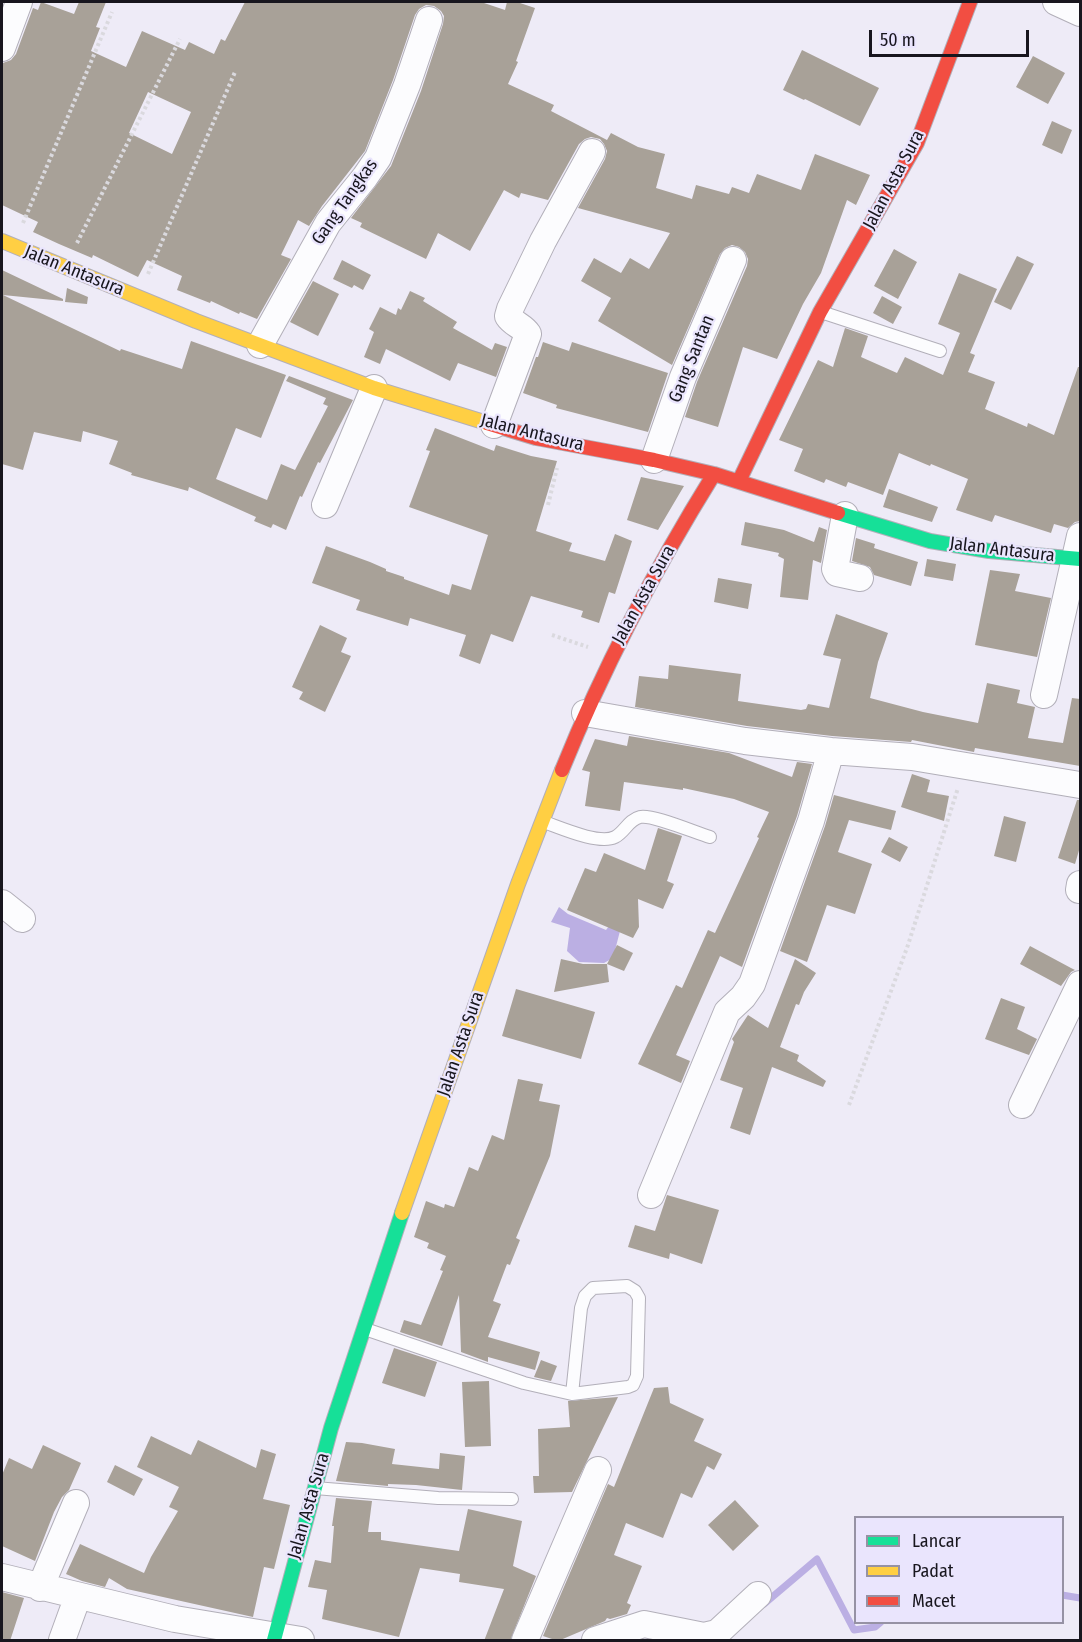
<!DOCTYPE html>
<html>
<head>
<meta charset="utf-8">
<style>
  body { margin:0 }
  #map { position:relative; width:1082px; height:1642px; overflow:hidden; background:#eeebf7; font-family:"Fira Sans Condensed",sans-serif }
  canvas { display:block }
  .frame { position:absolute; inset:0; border:3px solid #18161e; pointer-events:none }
  .legend { position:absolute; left:854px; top:1516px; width:210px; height:108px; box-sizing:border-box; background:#eae5fd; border:2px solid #9692a4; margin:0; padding:8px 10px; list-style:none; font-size:18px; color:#18161e }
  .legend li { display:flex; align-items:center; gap:12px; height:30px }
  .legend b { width:30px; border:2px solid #9692a4 }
  .scale { position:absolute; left:869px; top:30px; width:160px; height:27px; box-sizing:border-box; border:3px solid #18161e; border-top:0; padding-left:8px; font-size:18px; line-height:21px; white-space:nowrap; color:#18161e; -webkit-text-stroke:4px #eae5fd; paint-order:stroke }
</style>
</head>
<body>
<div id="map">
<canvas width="1082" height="1642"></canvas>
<div class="frame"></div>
<ul class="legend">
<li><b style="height:8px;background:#16e098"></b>Lancar</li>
<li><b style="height:8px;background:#ffcf43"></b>Padat</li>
<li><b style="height:8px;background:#f24e42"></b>Macet</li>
</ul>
<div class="scale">50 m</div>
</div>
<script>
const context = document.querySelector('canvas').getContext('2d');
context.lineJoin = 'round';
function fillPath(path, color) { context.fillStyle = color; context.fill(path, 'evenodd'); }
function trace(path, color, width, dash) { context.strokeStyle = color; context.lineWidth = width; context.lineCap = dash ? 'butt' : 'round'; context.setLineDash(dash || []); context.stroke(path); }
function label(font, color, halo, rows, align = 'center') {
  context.font = font + ' "Fira Sans Condensed",sans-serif'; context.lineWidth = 4.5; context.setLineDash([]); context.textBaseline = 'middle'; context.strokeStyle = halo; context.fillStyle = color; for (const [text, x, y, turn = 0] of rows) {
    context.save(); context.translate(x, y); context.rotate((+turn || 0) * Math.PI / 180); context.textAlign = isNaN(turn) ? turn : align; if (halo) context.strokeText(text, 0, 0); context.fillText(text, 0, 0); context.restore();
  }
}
fillPath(new Path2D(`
  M559 907 568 914 606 930 612 922 620 931 613 958 604 963 579 962 567 951 570 928 551 922Z`), '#bbafe3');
trace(new Path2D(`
  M1062 1595 1080 1598
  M764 1604 817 1559 854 1630 875 1627 881 1622`), '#bbafe3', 7);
fillPath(new Path2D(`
  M41 2 74 14 79 2H106L96 27 100 28 91 51 126 67 142 31 185 50 189 42 214 54 221 39 225 41 245 2H481L505 10 507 2H517L535 8 516 61 518 62 508 84 554 105 551 111 607 140 611 133 638 147 665 154 656 188 692 199 696 185 729 194 732 187 749 193 757 174 801 190 815 154 870 175 856 205 847 200 821 273 803 304 777 359 743 347 718 427 685 417 697 382 747 266 748 259 745 252 739 247 732 245 725 248 720 254 672 365 598 321 611 298 581 281 594 258 621 273 630 258 649 269 670 233 578 208 605 159 607 151 604 144 600 139 591 137 585 139 579 144 548 200 521 193 519 198 504 190 470 251 438 233 426 259 360 227 362 223 351 218 391 166 421 91 443 24 444 16 441 11 434 6 426 5 419 9 415 15 393 80 365 151 322 206 309 226 298 220 281 255 291 259 257 319 240 312 239 314 211 301 210 303 177 290 182 276 147 260 138 277 93 255 92 258 59 244 33 232 38 222 2 205V66L3 63 11 60 16 54 33 8 38 10ZM148 92 191 112 172 154 129 133Z
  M802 50 879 88 860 126 805 99 804 100 783 90Z
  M1033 56 1065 73 1048 104 1016 87Z
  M1052 121 1072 130 1062 154 1042 145Z
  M894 249 917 262 898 299 874 286Z
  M1017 256 1034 264 1011 310 994 302Z
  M342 260 371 275 363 290 354 285 352 288 333 279Z
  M2 270 63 299V301L3 295 120 351 121 349 182 369 191 341 286 375 261 438 236 428 216 479 267 500 281 464 295 470 328 406 323 404 326 398 286 381 289 376 353 400 320 463 318 462 302 497 300 496 286 530 273 524 271 528 254 521 256 517 189 487 188 491 131 475 132 473 109 464 118 441 83 431 81 442 34 432 23 470 2 464Z
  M959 273 997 289 970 353 975 355 968 372 995 382 985 409 1027 427 1028 423 1054 435 1078 367H1080V521L1075 522 1068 528 1054 524 1051 533 995 515 992 522 956 510 968 479 931 464 930 466 899 453 883 495 848 482 846 487 826 479 824 483 794 471 803 449 779 440 818 360 833 367 845 328 868 336 861 357 897 373 905 357 943 375 960 333 938 324Z
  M313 281 339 294 318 336 290 322Z
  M67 288 88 297 87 304 65 302Z
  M410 291 425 298 423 301 457 322 453 328 492 350 495 343 507 347 496 377 458 363 450 381 386 349 380 364 364 357 374 332 369 329 380 307 396 315 398 308 401 310Z
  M882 296 902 307 893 324 873 313Z
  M543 342 569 351 572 342 668 373 648 432 556 408 557 405 523 393 536 357H538Z
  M435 428 494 451 496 445 531 456 557 461 536 531 572 543 569 551 605 561 615 534 632 541 615 594 609 592 599 623 581 617 583 611 531 596 513 642 491 634 480 664 459 656 466 635 410 618 408 626 356 610 360 600 312 583 326 546 370 562 386 569V571L404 577V579L449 595 452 584 471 590 488 535 409 507 430 451 426 450Z
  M641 477 684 486 658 530 627 520Z
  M889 489 938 507 932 522 883 507Z
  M745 522 784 530 814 542 819 527 827 530 821 563 813 560 808 600 780 597 784 559 778 556 779 553 741 545Z
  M856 538 875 544 874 548 918 562 911 586 874 575 870 567 852 561Z
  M927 559 956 564 953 581 924 576Z
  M990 570 1020 574 1015 591 1051 598 1037 657 975 645Z
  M718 578 752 584 748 609 714 602Z
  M836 614 888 633 878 662 870 698 923 712 978 723 987 683 1020 690 1017 703 1035 707 1028 738 1063 743 1072 698 1080 699V766L975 748 974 752 912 740 911 742 832 736 747 726 635 707 639 676 668 679 669 665 741 674 738 701 801 710 806 709 808 704 829 708 841 659 823 655Z
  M320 625 347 638 341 652 351 656 325 712 299 699 303 692 292 687Z
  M629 736 729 753 792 777 797 762 812 764 797 816 742 967 720 956 676 1055 690 1061 681 1083 638 1064 676 985 682 988 708 930 715 933 759 838 757 837 769 812 734 799 683 788V790L624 782 620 811 585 806 590 772 582 770 595 739 627 746Z
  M912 774 930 780 927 792 949 796 944 821 901 807Z
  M834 795 896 811 891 830 849 820 838 852 872 864 855 914 827 905 807 962 780 951 825 826Z
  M1077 800H1080V847L1075 864 1058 858Z
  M1004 816 1026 822 1016 862 994 856Z
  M658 828 682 836 667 881 674 884 663 909 638 899 639 927 633 938 567 910 585 868 596 872 604 853 645 870Z
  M889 837 908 847 900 862 881 852Z
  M617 945 633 953 624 971 607 964Z
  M1030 946 1071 968 1075 970 1071 972 1061 986 1020 964Z
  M561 959 583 964H607L609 982 554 992Z
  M795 959 816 973 804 992 799 1005 796 1004 780 1047 799 1055 797 1061 826 1081 823 1087 772 1067 750 1135 730 1128 743 1088 720 1080 734 1042 732 1039 748 1015 768 1028Z
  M516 989 595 1012 581 1059 502 1036Z
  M1001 998 1025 1007 1017 1029 1037 1039 1029 1055 985 1039Z
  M518 1079 543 1084 539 1101 560 1105 550 1156 516 1238 520 1240 510 1265 507 1264 493 1301 501 1304 488 1337 540 1352 535 1370 488 1357V1362L461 1352 459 1295 442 1346 400 1332 404 1320 421 1325 443 1271 440 1270 446 1256 427 1248 429 1243 414 1237 426 1201 444 1208 445 1204 454 1207 469 1167 478 1171 492 1135 504 1140Z
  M667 1195 719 1210 702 1264 670 1253 669 1259 628 1247 635 1225 655 1231Z
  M394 1348 437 1362 425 1397 382 1383Z
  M541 1360 557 1366 551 1381 534 1377Z
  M489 1381 491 1446 465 1447 462 1382Z
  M668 1387 670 1403 704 1419 694 1441 722 1454 714 1470 707 1466 692 1498 681 1493 663 1538 626 1523 614 1555 642 1566 627 1603 631 1605 627 1614 610 1619 607 1618 605 1621 558 1641 543 1636 608 1484 614 1487 654 1388Z
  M618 1397 572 1492 534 1493 533 1476H539L538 1429 570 1427 568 1401Z
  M151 1436 191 1455 198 1440 256 1468 261 1449 276 1454 263 1499 290 1505 274 1569 264 1567 253 1617 127 1589 109 1578 105 1587 82 1581 66 1574 80 1544 144 1573 151 1557 178 1511 169 1507 179 1487 137 1467Z
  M346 1442 362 1443 395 1449 392 1464 439 1469 440 1453 465 1456 462 1490 416 1485 388 1484V1486L336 1481Z
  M43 1445 81 1463 69 1490 62 1497 54 1512 35 1561 2 1546V1475L9 1458 32 1469Z
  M115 1465 143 1479 134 1496 107 1482Z
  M336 1498 372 1501 368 1532H381V1540L459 1551 468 1509 522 1521 513 1566 536 1576 510 1641H484L504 1589 459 1582 460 1574 420 1568 399 1637 322 1619 327 1590 308 1587 315 1560 331 1563 334 1526H332Z
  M735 1500 759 1526 733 1551 708 1525Z
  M2 1592 24 1598 10 1641H2Z`), '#a8a198');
const lane = new Path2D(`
  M821 312 940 351
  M544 822C561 828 599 845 615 837 625 832 628 820 640 817 652 814 696 833 710 837
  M365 1329 524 1383 572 1394 628 1387 633 1385 637 1376 639 1298 635 1291 627 1286 593 1288 585 1296 581 1308 572 1394
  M315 1488 438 1498 512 1499`);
const street = new Path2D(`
  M1056 2 1080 13
  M2 48 19 2
  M260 345 328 223 365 177 378 158 407 85 429 20
  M494 425 528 334C523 326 513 324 508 316L510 309 543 241 592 152
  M654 460 683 377 733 260
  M325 505 374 388
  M845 515 835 569 837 573 860 578
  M1044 695 1080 536
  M585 713 745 741 831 751 912 757 1080 785
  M1079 890 1080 884
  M2 903 22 919
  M1022 1105 1080 984
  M651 1195 727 1012 743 997 752 984 811 821 831 751
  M2 1577 175 1619 301 1640
  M40 1588 76 1503
  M62 1640 78 1596
  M525 1640 598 1470
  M595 1640 644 1624 704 1636 717 1633 758 1595`);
const fast = new Path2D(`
  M838 513 930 541 989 551 1080 559
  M274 1640 331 1428 402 1213`);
const slow = new Path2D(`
  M2 241 196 321 374 388 487 423
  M402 1213 518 884 562 770`);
const jam = new Path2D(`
  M487 423 536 438 654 460 714 474 838 513
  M739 481 820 312 917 143 970 2
  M562 770C604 666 655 569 714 474`);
trace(lane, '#b2afb9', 14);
trace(street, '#b2afb9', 28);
trace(fast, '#b2afb9', 16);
trace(slow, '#b2afb9', 16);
trace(jam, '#b2afb9', 16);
trace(new Path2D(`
  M23 223 112 12
  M77 243 180 39
  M148 274 235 72
  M548 505 557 468
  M552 635 588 647
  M849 1105 908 945 958 788`), '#dad9de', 4, [3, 3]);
trace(lane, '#fcfcfe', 12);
trace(street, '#fcfcfe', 26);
trace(fast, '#16e098', 14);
trace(slow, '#ffcf43', 14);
trace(jam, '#f24e42', 14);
label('18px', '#18161e', '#eae5fd', [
  ["Jalan Asta Sura",894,180,-62],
  ["Gang Tangkas",345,202,-55],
  ["Jalan Antasura",74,271,22],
  ["Gang Santan",692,359,-68],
  ["Jalan Antasura",532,433,14],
  ["Jalan Antasura",1002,550,7],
  ["Jalan Asta Sura",644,595,-61],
  ["Jalan Asta Sura",461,1044,-71],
  ["Jalan Asta Sura",309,1506,-74]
]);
</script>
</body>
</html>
